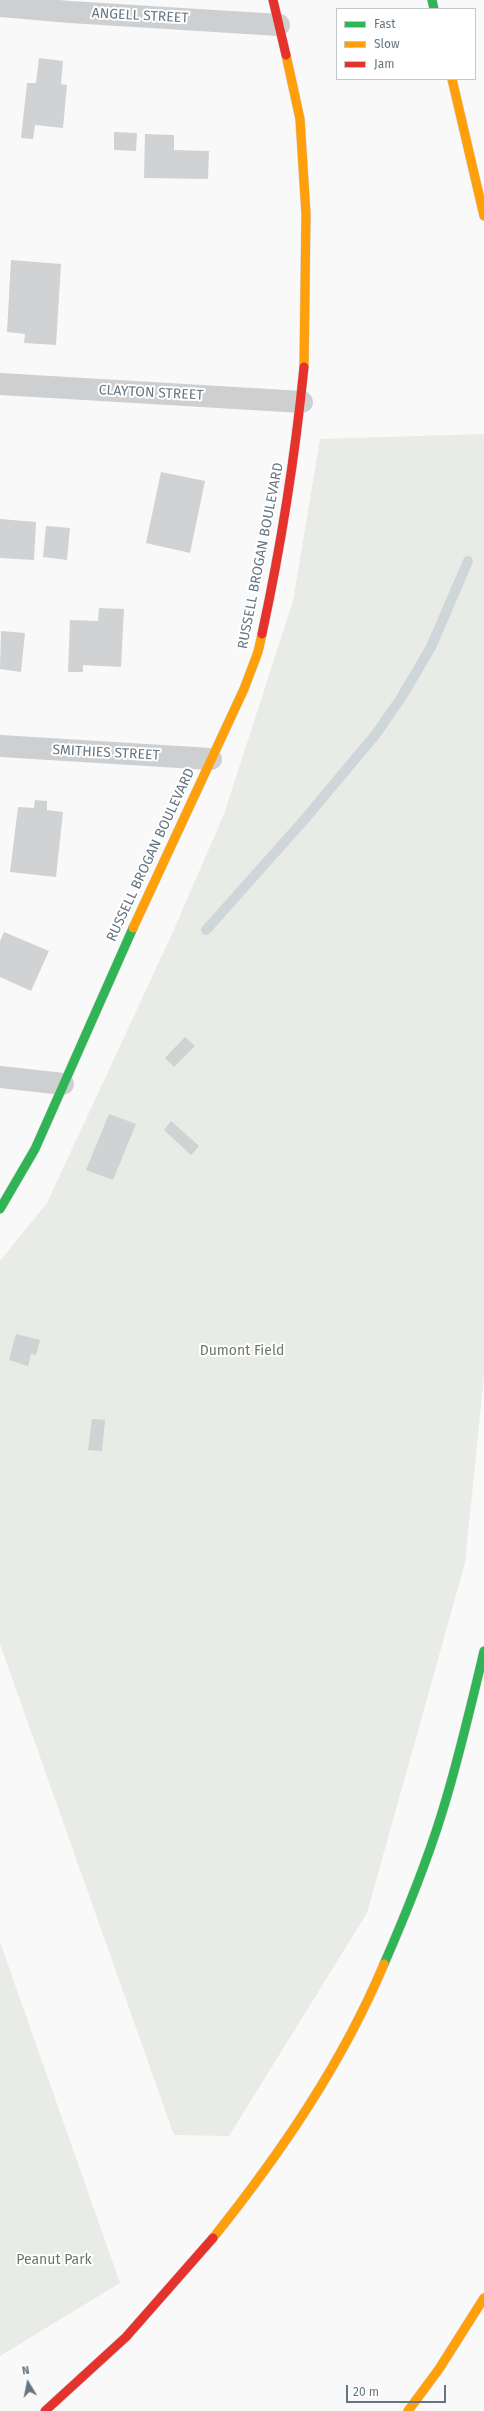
<!DOCTYPE html>
<html>
<head>
<meta charset="utf-8">
<style>
  body { margin:0 }
  #map { position:relative; width:484px; height:2411px; overflow:hidden; background:#f9f9f9; font-family:"Fira Sans",sans-serif }
  canvas { display:block }
  .legend { position:absolute; left:336px; top:8px; width:140px; height:72px; box-sizing:border-box; background:#fff; border:1px solid #c1c8cd; margin:0; padding:5px 7px; list-style:none; font-size:12px; color:#657683 }
  .legend li { display:flex; align-items:center; gap:8px; height:20px }
  .legend b { width:20px; border:1px solid #c1c8cd }
  .north { position:absolute; left:8px; top:2363px; width:40px; height:40px; -webkit-text-stroke:3px #fff; paint-order:stroke; rotate:350deg; font-size:11px; font-weight:700; line-height:16px; text-align:center; color:#657683 }
  .north::after { content:''; display:block; margin:auto; width:14px; height:18px; background:#657683; clip-path:polygon(50% 0,100% 100%,50% 72%,0 100%) }
  .scale { position:absolute; left:346px; top:2385px; width:100px; height:18px; box-sizing:border-box; border:2px solid #657683; border-top:0; padding-left:5px; font-size:12px; line-height:14px; white-space:nowrap; color:#657683; -webkit-text-stroke:3px #fff; paint-order:stroke }
</style>
</head>
<body>
<div id="map">
<canvas width="484" height="2411"></canvas>
<ul class="legend">
<li><b style="height:5px;background:#30b455"></b>Fast</li>
<li><b style="height:5px;background:#ff9f0a"></b>Slow</li>
<li><b style="height:5px;background:#e5322d"></b>Jam</li>
</ul>
<div class="north">N</div>
<div class="scale">20 m</div>
</div>
<script>
const context = document.querySelector('canvas').getContext('2d');
context.lineJoin = 'round';
function fillPath(path, color) { context.fillStyle = color; context.fill(path, 'evenodd'); }
function trace(path, color, width, dash) { context.strokeStyle = color; context.lineWidth = width; context.lineCap = dash ? 'butt' : 'round'; context.setLineDash(dash || []); context.stroke(path); }
function label(font, color, halo, rows, align = 'center') {
  context.font = font + ' "Fira Sans",sans-serif'; context.lineWidth = 4; context.setLineDash([]); context.textBaseline = 'middle'; context.strokeStyle = halo; context.fillStyle = color; for (const [text, x, y, turn = 0] of rows) {
    context.save(); context.translate(x, y); context.rotate((+turn || 0) * Math.PI / 180); context.textAlign = isNaN(turn) ? turn : align; if (halo) context.strokeText(text, 0, 0); context.fillText(text, 0, 0); context.restore();
  }
}
fillPath(new Path2D(`
  M484 434V1376L465 1563 367 1913 229 2136 174 2135 0 1644V1261L47 1203 172 934 224 814 293 601 320 439Z
  M0 1942 120 2283 0 2356Z`), '#e8ebe6');
trace(new Path2D(`
  M206 930 304 820 376 734 401 698 431 647 468 561`), '#ced6d9', 10);
fillPath(new Path2D(`
  M39 58 63 61 61 84 67 85 63 128 35 125 33 139 21 138 27 83H36Z
  M114 132 137 133 136 151 114 150Z
  M145 134 174 135V150L209 151 208 179 144 178Z
  M11 260 61 264 56 345 24 343 25 334 7 332Z
  M161 472 205 481 190 553 146 543Z
  M0 519 36 522 34 560 0 558Z
  M46 526 70 528 67 560 43 557Z
  M99 608 124 609 121 667 83 665V672H68L70 620 98 621Z
  M1 631 25 633 21 672 0 669Z
  M35 800 47 801V810L63 812 56 877 10 872 18 807 34 808Z
  M4 932 49 951 31 991 0 977V941Z
  M185 1037 195 1046 174 1067 165 1058Z
  M109 1114 136 1124 113 1180 86 1170Z
  M171 1121 199 1146 191 1155 164 1130Z
  M16 1334 40 1340 36 1355 31 1354 28 1366 9 1360Z
  M92 1419 105 1420 102 1451 88 1450Z`), '#d0d2d3');
const fast = new Path2D(`
  M432 0 434 9
  M0 1209 35 1149 133 928
  M384 1964C405 1916 425 1867 441 1816 458 1762 471 1706 484 1651`);
const slow = new Path2D(`
  M286 55 300 119 306 214 304 367
  M452 79 484 216
  M133 928 244 689 258 652 262 634
  M213 2238C280 2154 342 2064 384 1964
  M408 2411 439 2369 484 2298`);
const jam = new Path2D(`
  M273 0 286 55
  M262 634C281 546 295 457 304 367
  M45 2411 126 2337 213 2238`);
trace(fast, '#d5d6d7', 10);
trace(slow, '#d5d6d7', 10);
trace(jam, '#d5d6d7', 10);
trace(new Path2D(`
  M0 6 70 12 279 25
  M0 384 302 402
  M0 746 211 759
  M0 1077 63 1084`), '#cecfd0', 22);
trace(fast, '#30b455', 9);
trace(slow, '#ff9f0a', 9);
trace(jam, '#e5322d', 9);
label('14px', '#657683', '#fff', [
  ["ANGELL STREET",140,16,3],
  ["CLAYTON STREET",151,393,3],
  ["RUSSELL BROGAN BOULEVARD",261,556,-79],
  ["SMITHIES STREET",106,753,3],
  ["RUSSELL BROGAN BOULEVARD",151,855,-65]
]);
label('14px', '#687a64', '#fff', [
  ["Dumont Field",242,1351],
  ["Peanut Park",54,2260]
]);
</script>
</body>
</html>
